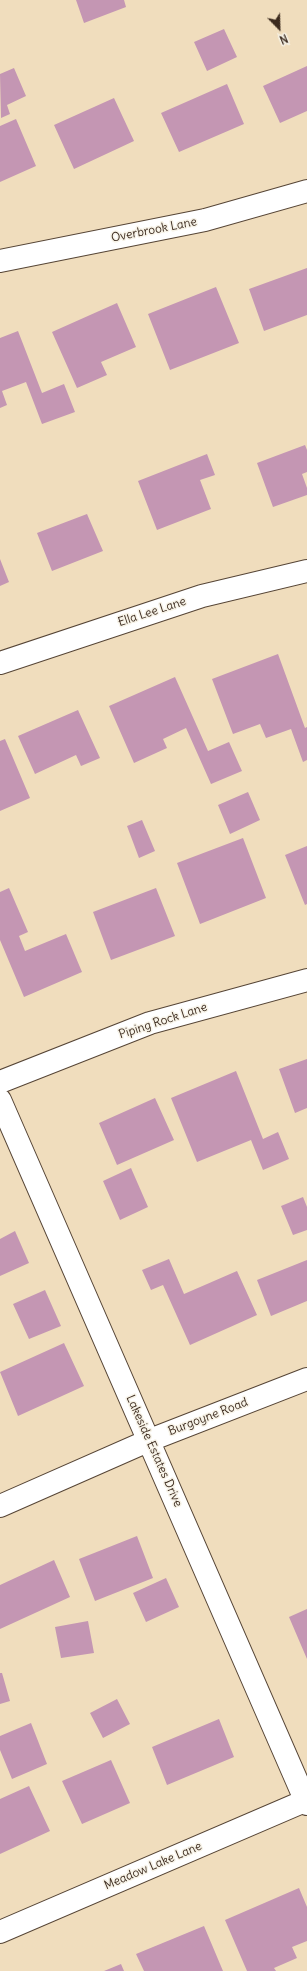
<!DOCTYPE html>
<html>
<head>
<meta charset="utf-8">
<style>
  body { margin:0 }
  #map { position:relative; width:307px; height:1971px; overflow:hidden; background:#f0ddbd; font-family:Delius,sans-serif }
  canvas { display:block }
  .north { position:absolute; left:259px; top:8px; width:40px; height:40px; -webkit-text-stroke:3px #f7f3e8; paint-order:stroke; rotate:157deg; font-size:11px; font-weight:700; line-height:16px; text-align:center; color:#3b2a1e }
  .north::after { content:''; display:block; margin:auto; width:14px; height:18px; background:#3b2a1e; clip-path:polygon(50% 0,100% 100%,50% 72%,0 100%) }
</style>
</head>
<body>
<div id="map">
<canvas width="307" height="1971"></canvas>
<div class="north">N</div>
</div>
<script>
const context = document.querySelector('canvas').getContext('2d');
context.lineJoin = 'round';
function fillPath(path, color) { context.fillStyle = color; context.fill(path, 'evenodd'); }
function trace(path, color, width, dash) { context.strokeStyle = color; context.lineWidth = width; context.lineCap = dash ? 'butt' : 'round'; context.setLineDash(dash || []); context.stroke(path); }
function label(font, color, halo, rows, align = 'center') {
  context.font = font + ' Delius,sans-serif'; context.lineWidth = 3; context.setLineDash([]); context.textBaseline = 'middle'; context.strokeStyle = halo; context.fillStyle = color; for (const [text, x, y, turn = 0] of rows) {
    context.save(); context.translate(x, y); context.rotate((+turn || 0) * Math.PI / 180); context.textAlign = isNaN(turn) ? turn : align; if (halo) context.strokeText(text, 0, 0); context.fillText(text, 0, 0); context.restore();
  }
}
fillPath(new Path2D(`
  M76 0H124L126 7 84 23Z
  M224 29 237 57 207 71 194 42Z
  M307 66V111L280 123 263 86Z
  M14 68 26 96 7 105 10 114 1 118 0 74Z
  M227 84 244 124 179 152 161 113Z
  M114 98 134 141 74 169 54 125Z
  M16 119 36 166 0 182V126Z
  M307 268V315L264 331 249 289Z
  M216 287 239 343 170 370 148 314Z
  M117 303 136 347 101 362 107 375 77 388 52 332Z
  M18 331 42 393 64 384 75 412 42 424 26 382 2 391 7 405 0 408V338Z
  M305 445 307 450V472L302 474 307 488V495L273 507 257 463Z
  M207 454 215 475 200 480 211 509 157 530 138 481Z
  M87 514 103 551 52 571 37 533Z
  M0 559 9 582 0 586Z
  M278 654 305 728 307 727V760L303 762 291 729 266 738 260 724 233 734 212 679Z
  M175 677 208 751 229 742 242 771 211 784 186 728 163 739 167 748 134 763 109 706Z
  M78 710 100 758 81 766 76 755 35 774 18 736Z
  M5 739 30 798 0 811V741Z
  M248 792 260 820 230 834 218 805Z
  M142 820 155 851 139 858 127 826Z
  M243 838 266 898 200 924 177 863Z
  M307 846V904L305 905 285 855Z
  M9 888 28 932 19 936 25 951 66 934 82 972 24 997 0 940V892Z
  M156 888 175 936 111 960 93 912Z
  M307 1059V1108L295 1113 279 1069Z
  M236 1071 263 1139 278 1132 289 1159 263 1170 251 1140 197 1162 171 1098Z
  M155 1098 174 1140 117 1165 99 1123Z
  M131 1168 148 1207 120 1220 103 1181Z
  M303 1197 307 1207V1230L293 1235 281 1206Z
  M15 1231 29 1263 0 1276V1239Z
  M169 1259 184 1294 237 1271 257 1315 190 1345 163 1285 151 1290 142 1270Z
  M307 1260V1301L271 1316 257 1280Z
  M45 1290 61 1326 29 1339 13 1304Z
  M64 1343 84 1386 18 1416 0 1372Z
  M137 1536 153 1578 95 1601 79 1559Z
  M54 1560 70 1597 0 1629V1585Z
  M166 1578 179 1607 146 1622 133 1593Z
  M307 1609V1659L289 1617Z
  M88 1621 94 1653 61 1658 55 1627Z
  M0 1673H2L10 1701 0 1704Z
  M117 1699 130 1724 103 1738 90 1713Z
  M219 1719 234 1757 167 1785 152 1747Z
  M31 1723 47 1764 12 1779 0 1750V1736Z
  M111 1760 130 1803 82 1824 62 1781Z
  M29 1786 50 1831 0 1854V1799Z
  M299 1888 307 1907V1941L292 1947 297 1958 274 1968 276 1971H247L225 1920Z
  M204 1926 223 1971H144L136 1954Z
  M121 1964 124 1971H104Z`), '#c496b3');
const street = new Path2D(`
  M0 261 205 220 307 191
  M0 663 202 596 307 571
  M0 1082 150 1023 307 980
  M0 1100 307 1804
  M0 1506 150 1440 307 1379
  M0 1932 307 1800`);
trace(street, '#564536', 24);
trace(street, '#fff', 22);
label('12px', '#3b2a1e', '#f7f3e8', [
  ["Overbrook Lane",154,230,-11],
  ["Ella Lee Lane",152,612,-18],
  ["Piping Rock Lane",163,1021,-18],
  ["Burgoyne Road",208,1417,-21],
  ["Lakeside Estates Drive",154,1451,66],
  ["Meadow Lake Lane",153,1866,-23]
]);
</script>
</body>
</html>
